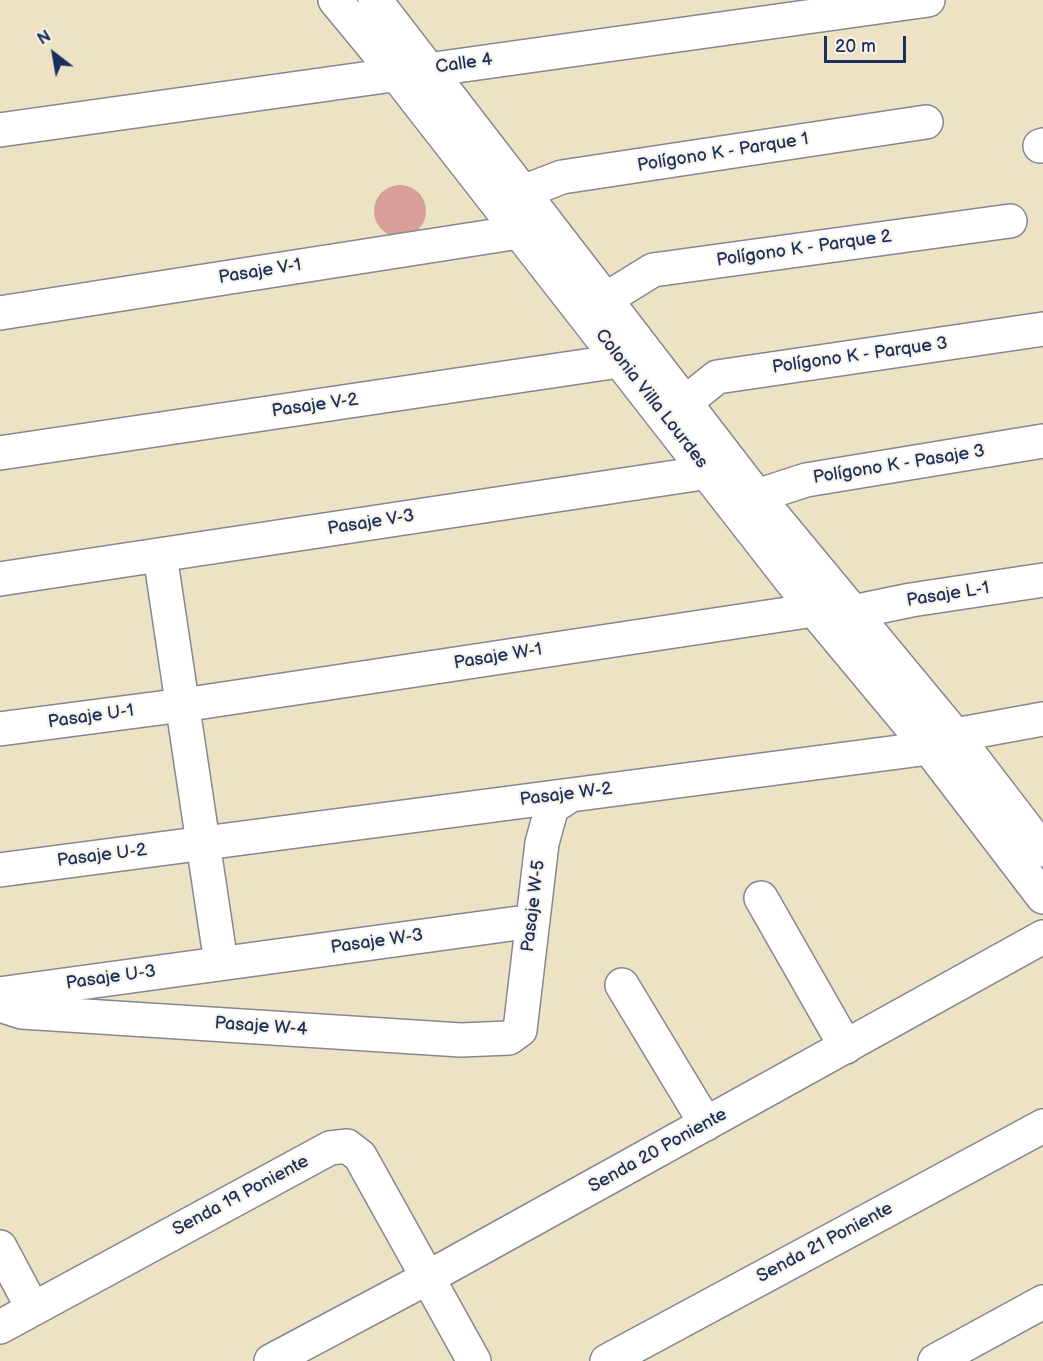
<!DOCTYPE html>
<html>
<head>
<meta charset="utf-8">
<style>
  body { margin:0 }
  #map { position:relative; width:1043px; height:1361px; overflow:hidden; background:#eee2c5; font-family:"Balsamiq Sans",sans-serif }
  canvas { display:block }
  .north { position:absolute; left:24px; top:24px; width:60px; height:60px; -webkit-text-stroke:4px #f7f3e8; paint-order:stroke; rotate:329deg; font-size:16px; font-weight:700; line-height:24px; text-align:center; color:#1b2f5e }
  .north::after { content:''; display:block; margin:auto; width:21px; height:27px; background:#1b2f5e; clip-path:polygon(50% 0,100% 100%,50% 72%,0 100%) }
  .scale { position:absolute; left:824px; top:36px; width:82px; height:27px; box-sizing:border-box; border:3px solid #1b2f5e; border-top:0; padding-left:8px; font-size:18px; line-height:21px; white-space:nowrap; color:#1b2f5e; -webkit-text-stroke:4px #f7f3e8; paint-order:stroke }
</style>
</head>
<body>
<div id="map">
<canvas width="1043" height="1361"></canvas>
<div class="north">N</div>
<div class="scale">20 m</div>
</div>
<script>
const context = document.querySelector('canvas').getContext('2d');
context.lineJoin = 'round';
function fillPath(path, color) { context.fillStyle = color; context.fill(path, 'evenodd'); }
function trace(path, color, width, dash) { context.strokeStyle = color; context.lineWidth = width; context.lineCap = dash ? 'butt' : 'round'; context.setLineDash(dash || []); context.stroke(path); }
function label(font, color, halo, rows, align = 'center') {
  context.font = font + ' "Balsamiq Sans",sans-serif'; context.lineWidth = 4.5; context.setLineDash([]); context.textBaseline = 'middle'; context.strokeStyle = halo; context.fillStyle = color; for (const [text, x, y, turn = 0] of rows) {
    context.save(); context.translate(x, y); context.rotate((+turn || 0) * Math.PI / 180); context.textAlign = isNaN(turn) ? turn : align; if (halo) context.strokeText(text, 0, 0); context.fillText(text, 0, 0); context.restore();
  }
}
fillPath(new Path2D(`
  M374 211a26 26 0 1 1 52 0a26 26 0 1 1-52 0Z`), '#d89e98');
const minor = new Path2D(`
  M335 0 396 74 814 610 929 748 1043 897
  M375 0 757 496 955 735 1043 850
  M0 130 928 0
  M1040 146 1043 145
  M523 192 562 177 926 122
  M606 299 653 270 1010 221
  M0 313 519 232
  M686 402 717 377 1043 329
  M0 453 619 361
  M757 496 806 480 1043 441
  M160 555 221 963
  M0 579 709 472
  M853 612 911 600 1043 580
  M0 729 183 705 814 610
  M955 735 1043 719
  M0 870 929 748
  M761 898 846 1047
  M622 985 706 1124
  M0 994 533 921
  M0 1005 22 1012 461 1040 509 1038 520 1030 542 843 552 807 571 795
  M0 1247 33 1309
  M0 1327 330 1148 347 1146 360 1156 474 1361
  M271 1361 427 1278 1043 937
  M607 1361 1043 1126
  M935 1361 1043 1302`);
trace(minor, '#848892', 36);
trace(minor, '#fff', 33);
label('18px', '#1b2f5e', '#f7f3e8', [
  ["Calle 4",464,64,-8],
  ["Polígono K - Parque 1",723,153,-9],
  ["Polígono K - Parque 2",804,249,-8],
  ["Pasaje V-1",260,272,-9],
  ["Polígono K - Parque 3",860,356,-8],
  ["Colonia Villa Lourdes",651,399,52],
  ["Pasaje V-2",315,406,-8],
  ["Polígono K - Pasaje 3",899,465,-9],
  ["Pasaje V-3",371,523,-9],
  ["Pasaje L-1",948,595,-9],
  ["Pasaje W-1",498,657,-9],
  ["Pasaje U-1",91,717,-8],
  ["Pasaje W-2",566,795,-7],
  ["Pasaje U-2",102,856,-7],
  ["Pasaje W-5",534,906,-83],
  ["Pasaje W-3",377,942,-8],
  ["Pasaje U-3",111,978,-8],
  ["Pasaje W-4",261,1027,4],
  ["Senda 20 Poniente",658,1151,-29],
  ["Senda 19 Poniente",241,1196,-28],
  ["Senda 21 Poniente",825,1243,-28]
]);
</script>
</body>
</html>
